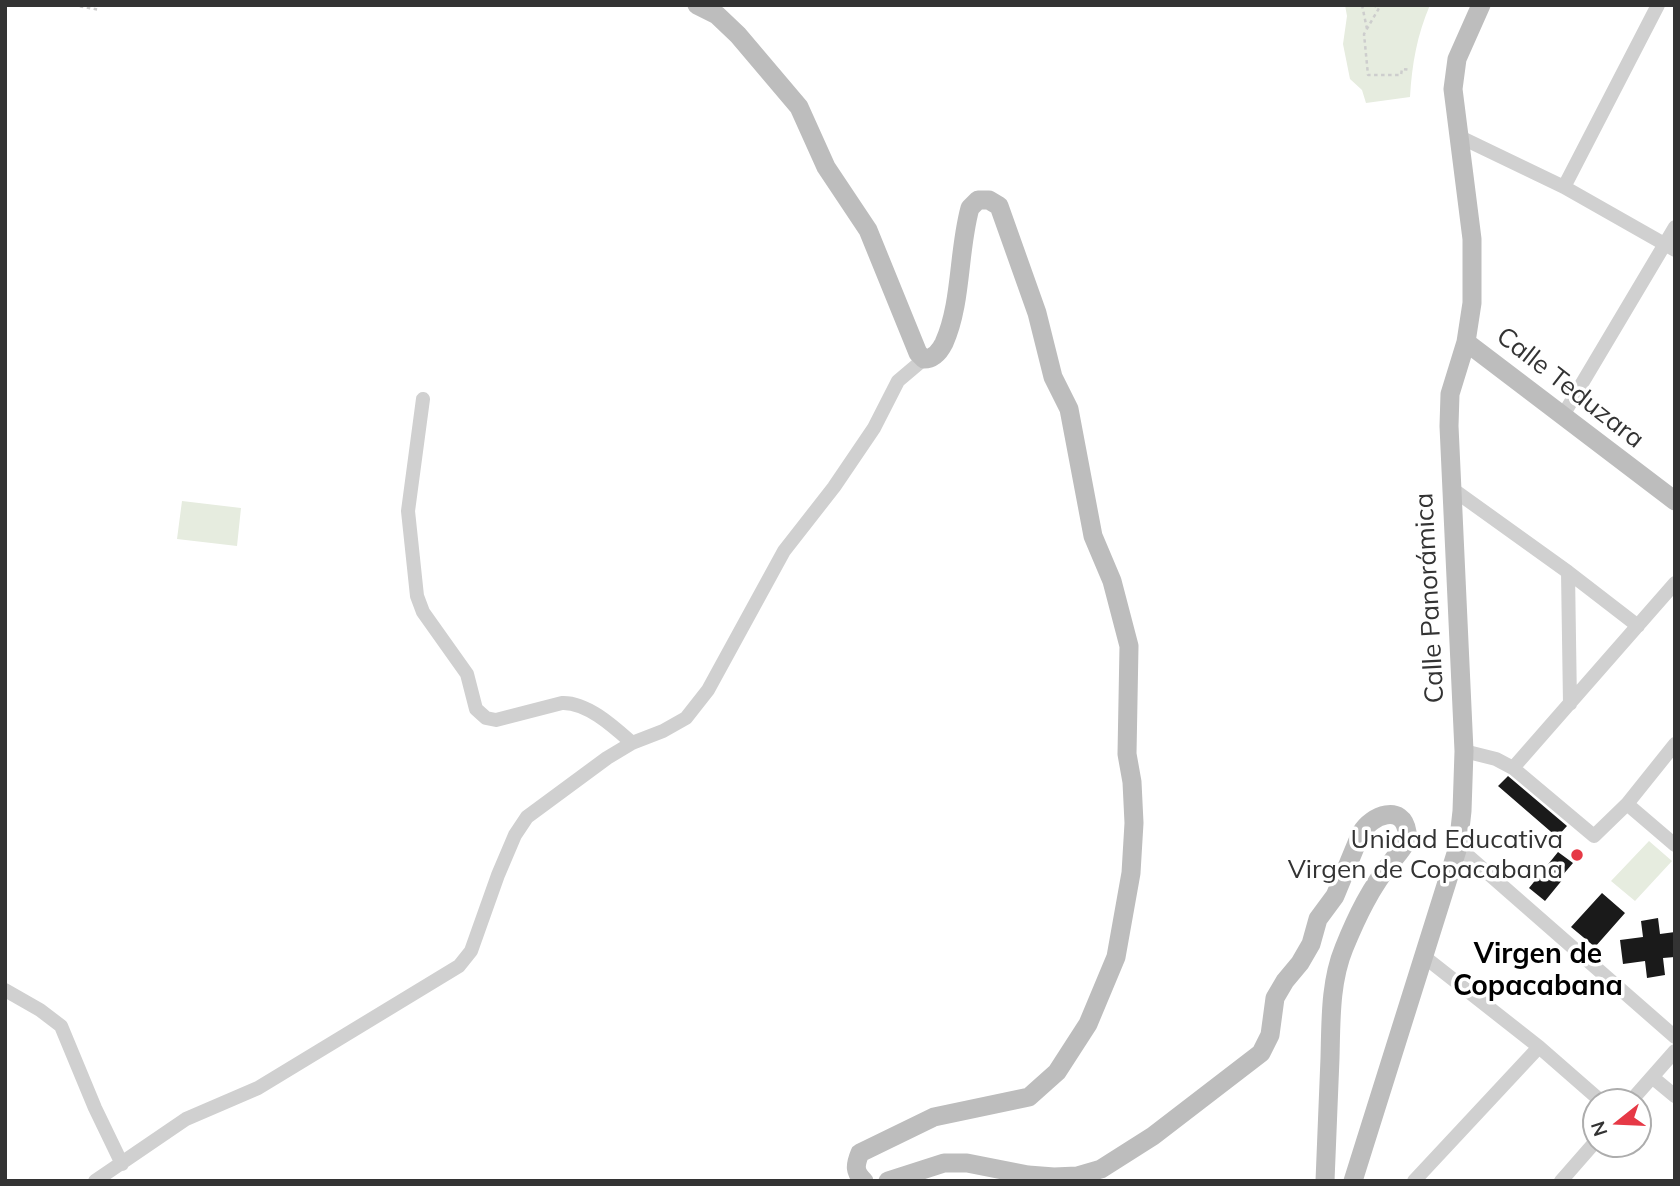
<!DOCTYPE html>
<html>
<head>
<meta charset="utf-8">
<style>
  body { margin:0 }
  #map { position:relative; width:1680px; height:1186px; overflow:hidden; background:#fff; font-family:Mulish,sans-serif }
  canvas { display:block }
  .frame { position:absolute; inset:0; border:7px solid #333; pointer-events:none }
  .north { position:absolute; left:1582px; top:1088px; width:70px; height:70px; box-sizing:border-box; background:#fff; border:2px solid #adadad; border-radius:50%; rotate:252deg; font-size:19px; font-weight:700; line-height:28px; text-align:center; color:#333 }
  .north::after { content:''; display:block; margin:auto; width:24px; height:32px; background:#e63946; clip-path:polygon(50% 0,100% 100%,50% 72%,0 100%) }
</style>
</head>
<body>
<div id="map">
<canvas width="1680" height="1186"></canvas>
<div class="frame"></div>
<div class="north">N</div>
</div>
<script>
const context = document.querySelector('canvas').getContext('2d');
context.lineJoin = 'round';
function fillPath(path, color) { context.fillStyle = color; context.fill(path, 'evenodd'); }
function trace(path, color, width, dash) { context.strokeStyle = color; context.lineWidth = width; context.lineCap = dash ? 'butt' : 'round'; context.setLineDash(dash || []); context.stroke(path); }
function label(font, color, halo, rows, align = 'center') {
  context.font = font + ' Mulish,sans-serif'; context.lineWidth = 7; context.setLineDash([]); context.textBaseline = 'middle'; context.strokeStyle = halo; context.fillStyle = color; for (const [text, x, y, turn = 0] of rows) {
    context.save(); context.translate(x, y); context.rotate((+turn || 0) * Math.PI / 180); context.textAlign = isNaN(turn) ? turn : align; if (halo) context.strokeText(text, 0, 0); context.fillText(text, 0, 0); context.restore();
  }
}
fillPath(new Path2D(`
  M1345 5H1430C1417 35 1412 64 1410 97L1366 103 1362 90 1350 79 1343 44 1347 16Z
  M182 501 241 508 237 546 177 539Z
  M1649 841 1672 861 1635 901 1611 881Z`), '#e6ecdf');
fillPath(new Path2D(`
  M1508 776 1567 826 1557 837 1498 786Z
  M1558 852 1573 863 1561 877 1563 879 1545 901 1529 888Z
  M1602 893 1625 913 1595 947 1571 927Z
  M1658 918 1660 934 1675 932V957L1663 958 1665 975 1647 978 1645 961 1623 964 1620 940 1643 937 1641 921Z`), '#1a1a1a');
trace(new Path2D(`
  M73 5 100 10
  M1362 5 1367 29
  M1373 5 1379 8 1364 34 1368 75H1401L1402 69 1411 70`), '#cdcdcd', 2.5, [3.5, 3.5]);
trace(new Path2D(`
  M1460 137 1564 187 1675 250
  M1564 187 1658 5
  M423 399 408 511 417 596 423 612 467 674 476 709 486 718 496 720 562 703C587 702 614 727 632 743
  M1562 417 1675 227
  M1451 488 1568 572 1638 626
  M1568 572 1570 704
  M1464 751 1496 759 1513 768 1594 836 1627 804 1675 744
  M1513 768 1675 583
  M1627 804 1675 845
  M1458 847 1675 1037
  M1422 955 1539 1047 1602 1102
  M5 990 40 1010 61 1026 95 1108 122 1164
  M1652 1077 1675 1096
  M1630 1102 1675 1051
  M95 1181 186 1119 258 1088 459 966 471 951 498 875 515 835 527 817 607 758 632 743 663 731 686 718 708 690 784 551 834 487 874 428 898 381 924 359
  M1414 1181 1539 1047
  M1561 1181 1596 1141`), '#d0d0d0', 14);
trace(new Path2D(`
  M697 5 717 15 738 35 799 107 826 167 868 230 918 353 924 359C934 359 940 351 944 343 962 303 958 251 970 208L978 200H989L999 206 1037 313 1053 377 1069 409 1093 536 1112 581 1129 646 1127 754 1132 782 1134 823 1131 873 1116 957 1088 1024 1057 1072 1029 1097 934 1117 860 1153C855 1165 854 1172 864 1181
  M1466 342 1675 501
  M888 1181 944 1163H967L1028 1175 1054 1177 1077 1176 1101 1169 1153 1136 1261 1053 1270 1035 1275 998 1285 981 1300 963 1311 944 1318 919 1335 896 1361 833C1371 815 1403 803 1407 832 1409 843 1399 852 1393 860 1371 887 1357 916 1344 948 1330 982 1331 1021 1330 1058 1328 1099 1327 1140 1325 1181
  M1353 1181 1458 847 1462 811 1464 751 1449 426 1450 394 1466 342 1472 303V239L1453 89 1457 59 1481 5`), '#bdbdbd', 19);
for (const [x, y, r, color] of [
  [1577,855,7,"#e63946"]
]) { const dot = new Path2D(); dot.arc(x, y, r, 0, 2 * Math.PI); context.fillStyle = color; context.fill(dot); trace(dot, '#fff', 2.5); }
label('26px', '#333', '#fff', [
  ["Calle Teduzara",1570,388,38],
  ["Calle Panorámica",1430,598,-93]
]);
label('26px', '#333', '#fff', [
  ["Unidad Educativa",1563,840],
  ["Virgen de Copacabana",1563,870]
], 'right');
label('bold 28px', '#000', '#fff', [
  ["Virgen de",1538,955],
  ["Copacabana",1538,987]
]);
</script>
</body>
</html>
